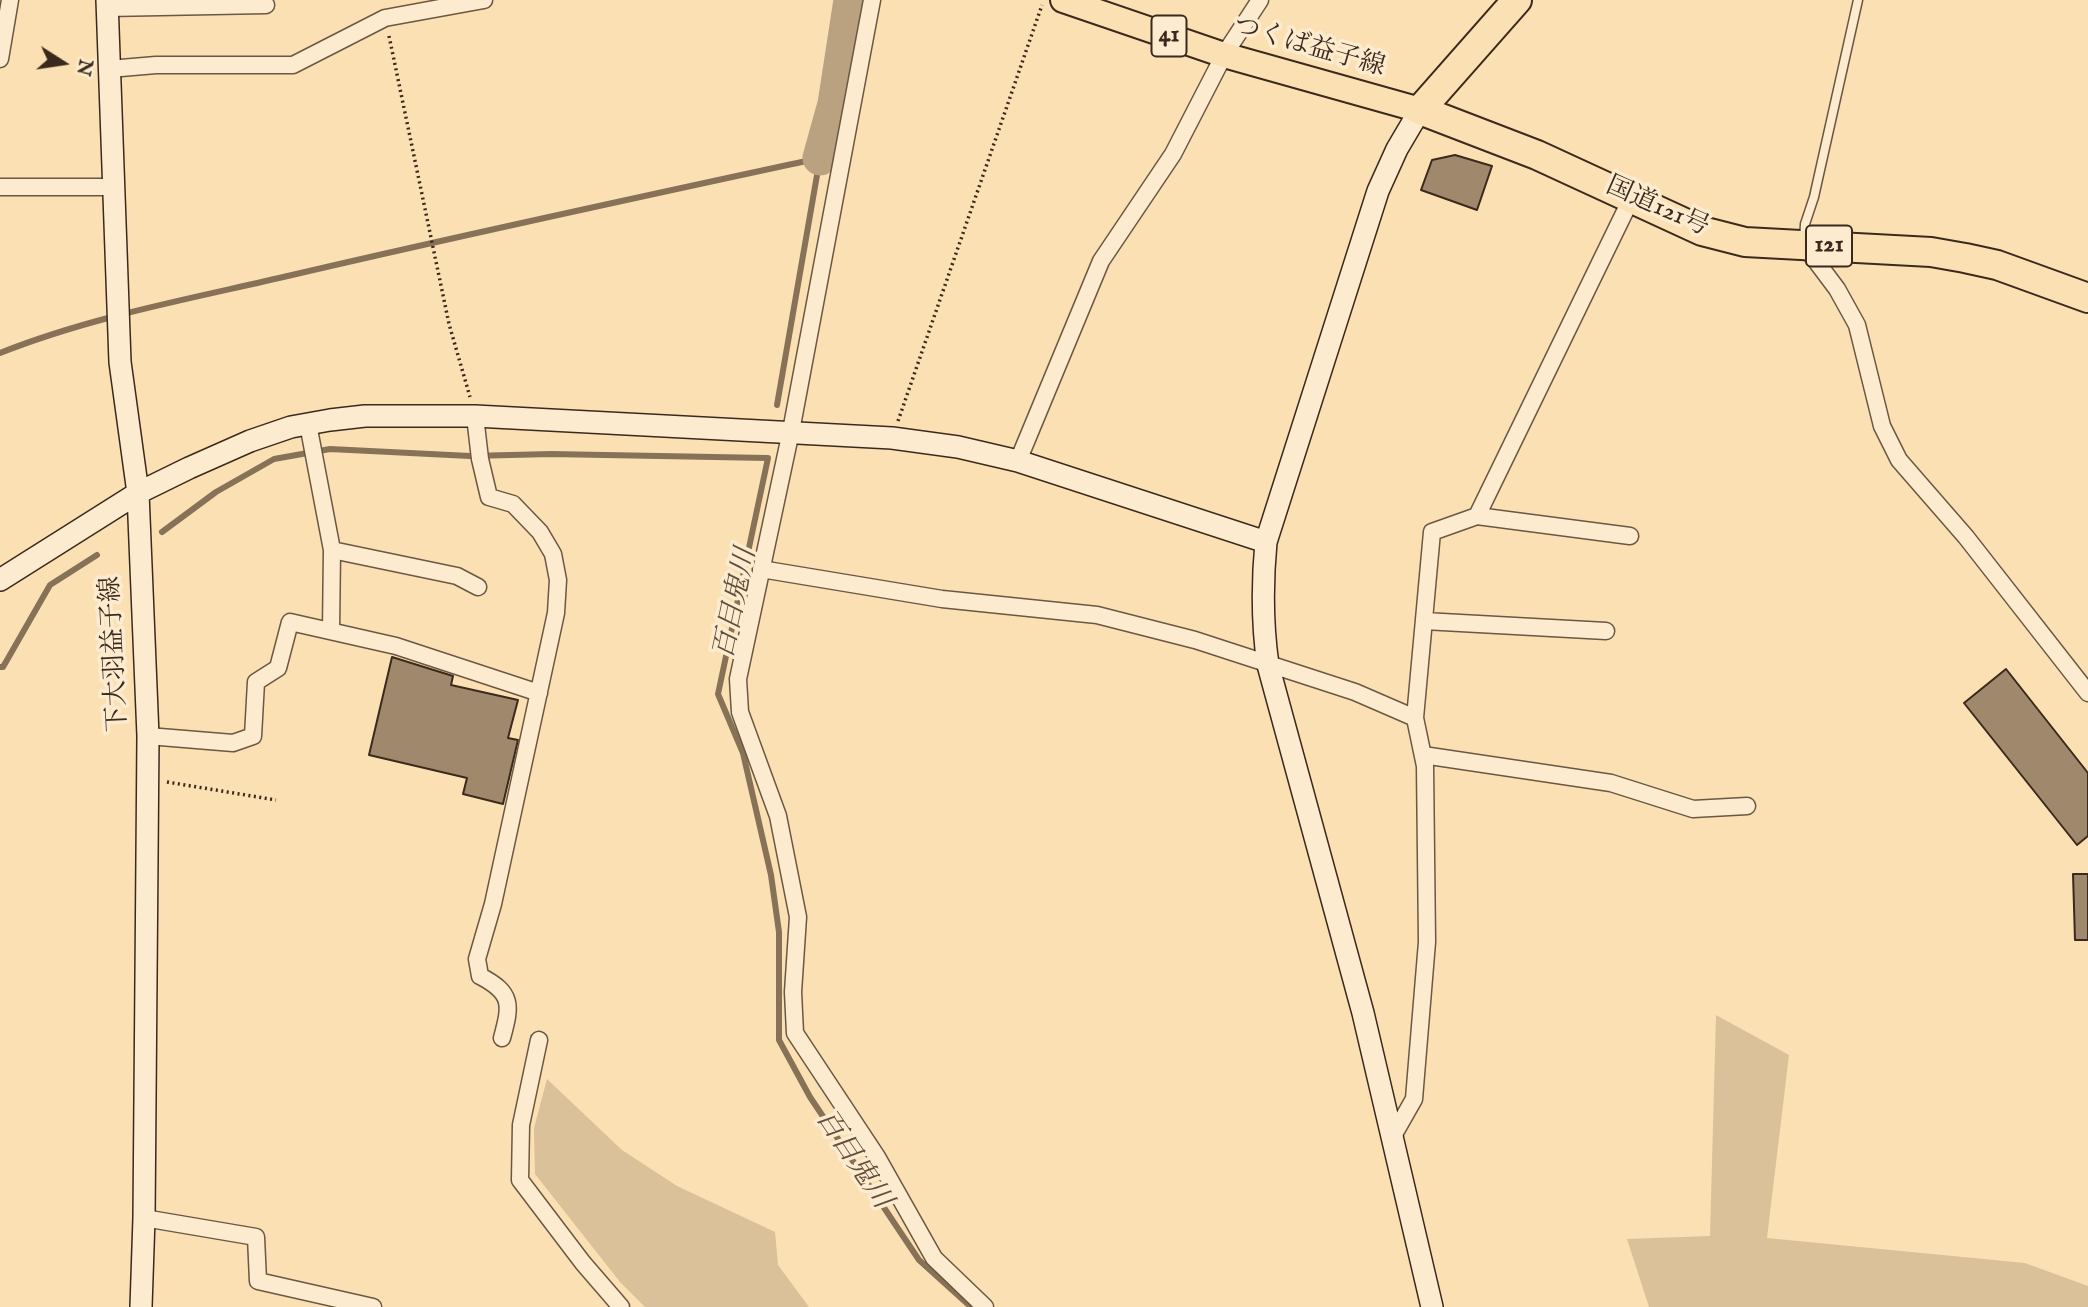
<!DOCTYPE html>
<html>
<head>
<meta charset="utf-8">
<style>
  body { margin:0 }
  #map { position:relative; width:2088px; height:1307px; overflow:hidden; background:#fbe0b3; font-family:"IM FELL English",serif }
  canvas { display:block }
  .north { position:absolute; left:28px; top:28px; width:70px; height:70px; -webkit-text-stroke:5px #fcebce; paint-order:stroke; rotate:102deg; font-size:19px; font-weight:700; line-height:28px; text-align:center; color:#3b291d }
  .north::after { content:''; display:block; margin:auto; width:24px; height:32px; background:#3b291d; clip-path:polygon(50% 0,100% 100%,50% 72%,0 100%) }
</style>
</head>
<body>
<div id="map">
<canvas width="2088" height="1307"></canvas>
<div class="north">N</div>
</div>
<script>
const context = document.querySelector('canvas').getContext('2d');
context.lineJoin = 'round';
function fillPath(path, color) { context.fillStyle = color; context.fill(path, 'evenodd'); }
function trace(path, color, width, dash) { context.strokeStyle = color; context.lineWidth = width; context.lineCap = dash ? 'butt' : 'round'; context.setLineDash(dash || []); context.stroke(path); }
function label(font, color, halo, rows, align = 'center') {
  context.font = font + ' "IM FELL English","Noto Serif JP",serif'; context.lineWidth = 7; context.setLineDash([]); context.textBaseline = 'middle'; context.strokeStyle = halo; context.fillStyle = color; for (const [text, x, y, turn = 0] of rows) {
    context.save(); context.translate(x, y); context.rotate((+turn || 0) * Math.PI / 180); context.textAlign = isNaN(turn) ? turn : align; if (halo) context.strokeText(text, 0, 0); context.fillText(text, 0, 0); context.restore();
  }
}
fillPath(new Path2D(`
  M1716 1015 1789 1055 1767 1238 2025 1263 2088 1286V1307H1649L1627 1239 1710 1236Z
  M547 1079 622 1150 677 1186 775 1232 778 1265 809 1307H645L620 1282 535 1174 534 1128Z`), '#dac19a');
trace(new Path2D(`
  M0 353C93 316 194 298 292 275 467 234 644 196 820 158L777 405
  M162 532 216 492 274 459 330 449 470 456 551 454 768 458 718 694 743 753 771 875 779 932V1040L810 1097 919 1260 971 1307
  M0 667H3L50 585 97 555`), '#877258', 6);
trace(new Path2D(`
  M820 158 835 104 851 0`), '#baa280', 35);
const building = new Path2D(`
  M1455 155 1492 166 1477 210 1421 190 1432 160Z
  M392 657 453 676 451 685 518 700 508 738 518 740 503 804 463 794 467 778 369 755Z
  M2006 669 2088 773V836L2077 845 1964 703Z
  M2073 874H2088V940H2075Z`);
fillPath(building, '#9f886b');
trace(building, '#3b291d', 2);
const lane = new Path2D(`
  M1804 242 1805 224 1814 197 1858 0`);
const street = new Path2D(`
  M872 0 791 431 738 679 740 712 778 816 798 917 793 992 795 1033 877 1157 934 1258 985 1307
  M107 8 266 5
  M0 59 10 0
  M109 69 156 65H293L385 18 484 0
  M0 187H112
  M1804 245 1837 289 1857 325 1882 426 1899 460 1966 537 2088 693
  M475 416 480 459 489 497 513 504 540 532 553 554 558 580 556 613 493 904 477 959 480 976C513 993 511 1005 502 1038
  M308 424 332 550 331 631
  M1018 461 1101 261 1173 154 1224 55 1260 0
  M1477 516 1630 536
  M332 550 457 576 478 587
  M761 569 942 599 1097 615 1195 640 1355 692 1415 718
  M1424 621 1606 631
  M148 736 233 743 253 736 256 682 278 668 290 622 396 646 539 693
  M1423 755 1611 783 1693 809 1747 806
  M539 1040 521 1125 520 1180 583 1263 621 1307
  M1393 1136 1414 1099 1427 942 1425 766 1415 718 1432 532 1477 516 1632 197
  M144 1218 256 1237 258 1281 373 1307`);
const secondary = new Path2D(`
  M107 0 120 362 138 493 148 736 144 1218 141 1307
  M1420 110 1397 149 1378 191 1266 542C1262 584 1262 623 1268 665L1363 1013 1432 1307
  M0 580 138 493 189 468 250 441 291 427 330 420 365 416H475L892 438 958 447 1018 461 1266 542`);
const primary = new Path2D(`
  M1063 0 1224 55 1420 110`);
const highway = new Path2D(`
  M1517 0 1420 110 1537 155 1702 231 1745 242 1931 252 1965 258 1997 265 2088 298`);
trace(lane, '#6b5742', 11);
trace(street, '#6b5742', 19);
trace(secondary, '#3b291d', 24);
trace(primary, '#3b291d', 28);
trace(highway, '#3b291d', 32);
trace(new Path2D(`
  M389 36 449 324 470 397
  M898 421 1042 5
  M167 782 276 800`), '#3b291d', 3.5, [2, 3.5]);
trace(lane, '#fcebce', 8);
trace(street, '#fcebce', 16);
trace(secondary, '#fcebce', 21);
trace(primary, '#fbe0b3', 24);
trace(highway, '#fbe0b3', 28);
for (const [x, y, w] of [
  [1169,36,35],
  [1829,246,46]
]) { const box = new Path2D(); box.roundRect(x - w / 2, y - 20.5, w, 41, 5); context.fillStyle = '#fcebce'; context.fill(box); trace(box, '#3b291d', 2); }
label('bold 24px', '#3b291d', null, [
  ["41",1169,36],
  ["121",1829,246]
]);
label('26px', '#3b291d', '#fcebce', [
  ["つくば益子線",1309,48,16],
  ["国道121号",1657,208,24],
  ["下大羽益子線",116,654,-93]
]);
label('italic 28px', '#614d3b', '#fcebce', [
  ["百目鬼川",737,604,-78],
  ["百目鬼川",852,1160,56]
]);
</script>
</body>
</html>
